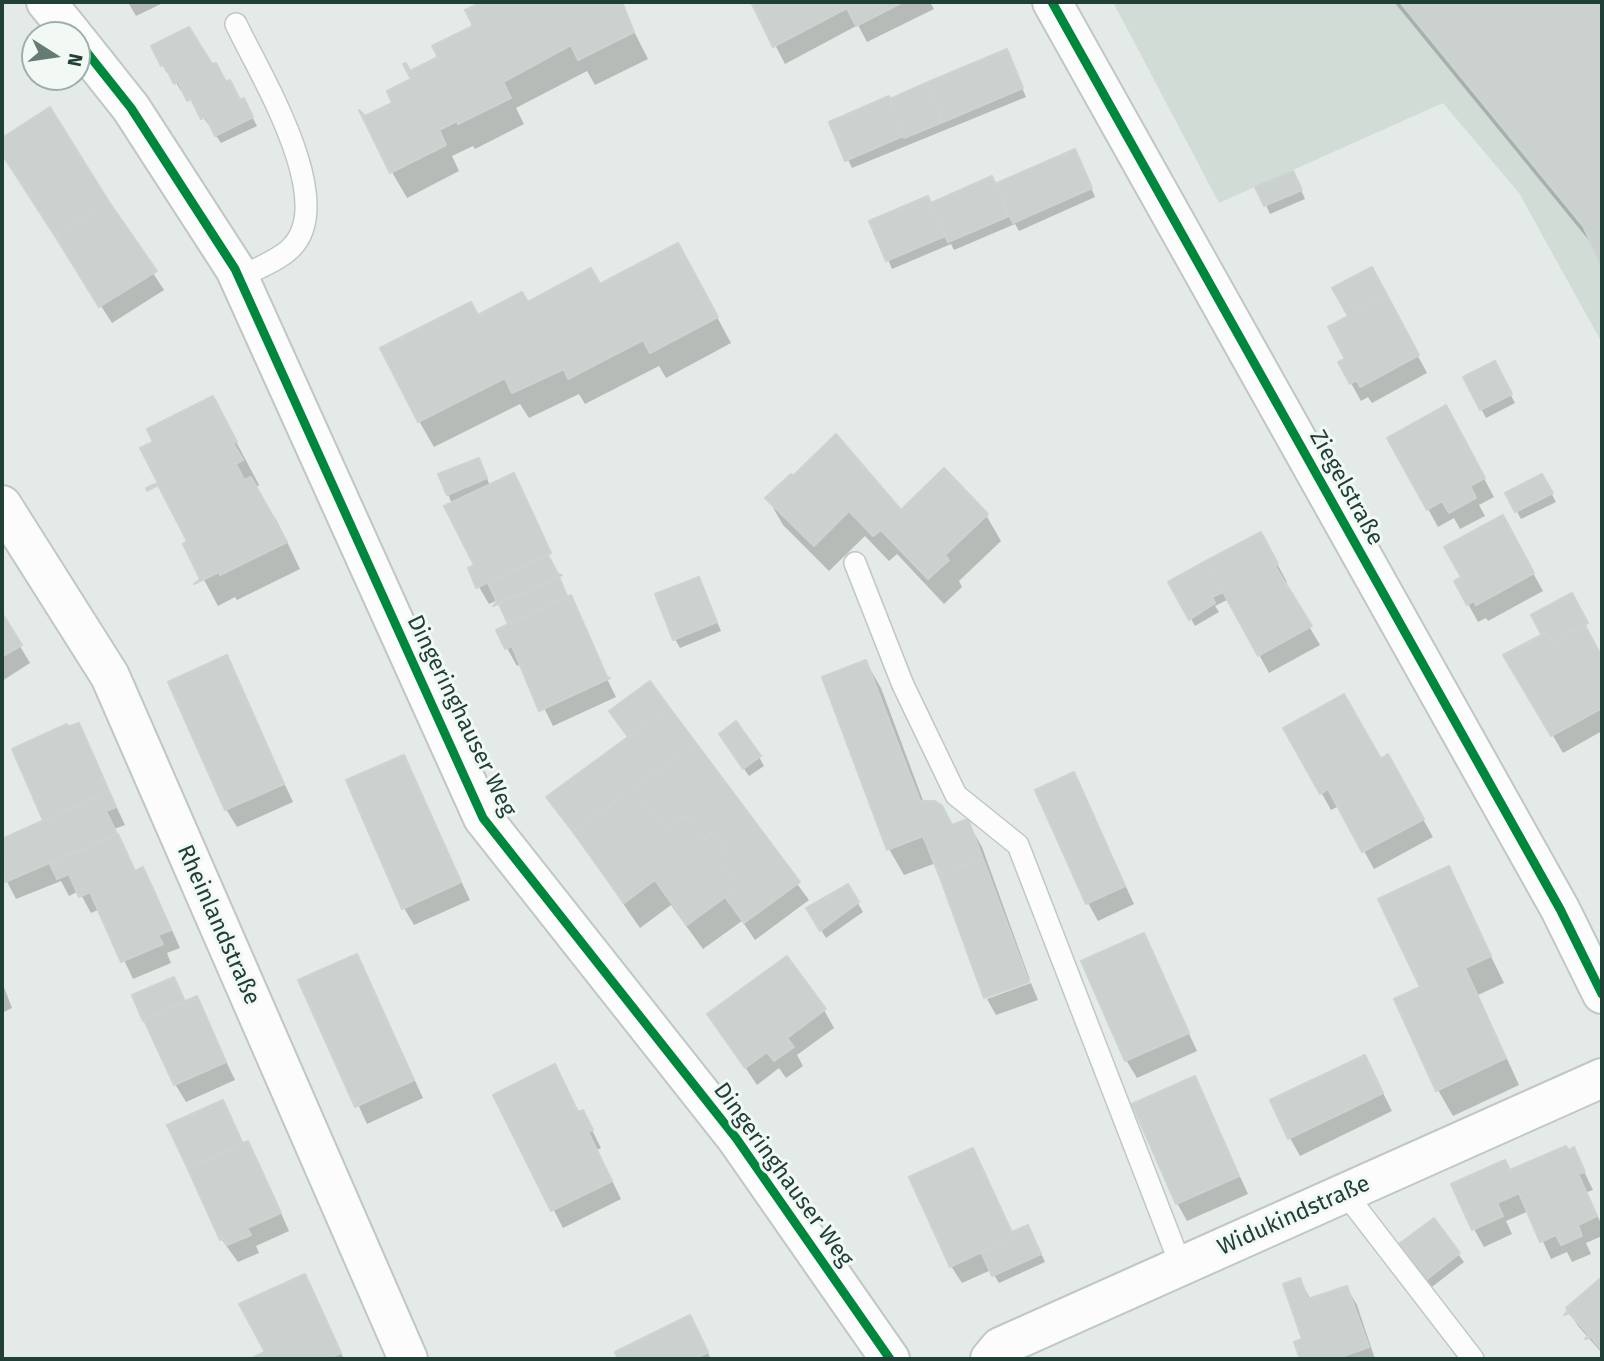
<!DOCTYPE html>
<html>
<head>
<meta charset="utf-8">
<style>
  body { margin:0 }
  #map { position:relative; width:1604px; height:1361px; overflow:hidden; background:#e4eae7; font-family:"Fira Sans",sans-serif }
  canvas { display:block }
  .frame { position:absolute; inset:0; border:4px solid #203f36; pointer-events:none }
  .north { position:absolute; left:21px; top:21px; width:70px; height:70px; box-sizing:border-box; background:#f2f9f5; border:2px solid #9eafa9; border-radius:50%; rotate:102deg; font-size:19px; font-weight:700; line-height:28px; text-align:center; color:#203f36 }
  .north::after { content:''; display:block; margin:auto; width:24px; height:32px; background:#657b74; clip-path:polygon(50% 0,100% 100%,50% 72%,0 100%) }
</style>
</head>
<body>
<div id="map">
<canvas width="1604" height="1361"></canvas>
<div class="frame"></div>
<div class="north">N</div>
</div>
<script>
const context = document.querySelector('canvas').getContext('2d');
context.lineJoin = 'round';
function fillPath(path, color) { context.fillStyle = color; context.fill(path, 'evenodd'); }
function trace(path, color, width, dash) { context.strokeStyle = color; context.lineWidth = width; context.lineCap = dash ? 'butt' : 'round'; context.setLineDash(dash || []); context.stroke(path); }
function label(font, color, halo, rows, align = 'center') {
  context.font = font + ' "Fira Sans",sans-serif'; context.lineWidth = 6; context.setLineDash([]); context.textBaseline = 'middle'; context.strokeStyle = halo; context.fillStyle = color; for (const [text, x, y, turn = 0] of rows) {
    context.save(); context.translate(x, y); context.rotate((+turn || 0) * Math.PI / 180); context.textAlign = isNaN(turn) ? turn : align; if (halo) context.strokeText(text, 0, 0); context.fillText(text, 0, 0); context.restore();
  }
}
fillPath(new Path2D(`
  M1113 2H1602V343L1519 193 1443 103 1219 203Z`), '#d1dcd7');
fillPath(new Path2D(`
  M128 2H165L136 16Z
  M486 2H619L648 59 595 85 587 71 516 108 524 124 475 149 473 146 452 156 459 171 407 198 392 172 394 103 413 80 476 27 468 11Z
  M753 2H930L934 9 867 42 858 25 785 64Z
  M1394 2H1602V262L1596 249Z
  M153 47 226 84 248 109 257 126 221 143 184 89 181 91 170 72 167 73Z
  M1006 51 1026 97 852 168 831 123Z
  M47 111 164 290 112 323 2 152V140Z
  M1079 159 1095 197 1019 231 1015 224 954 250 951 244 892 269 872 222 931 205 991 179 995 186Z
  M1297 181 1305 199 1270 214 1258 188Z
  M1371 269 1427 373 1372 403 1368 397 1361 401 1340 363 1348 360 1350 317 1334 288Z
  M692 271 731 343 666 378 659 366 585 404 579 394 529 418 520 404 434 447 419 421 478 317 600 287Z
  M1494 363 1515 403 1486 418 1465 378Z
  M213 398 259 485 255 488 277 521 300 569 237 600 235 597 218 606 185 544 190 542 156 442Z
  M1455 425 1494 497 1479 505 1485 516 1460 529 1454 518 1438 527 1389 438Z
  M483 468 490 486 522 493 567 598 616 697 553 726 522 663 517 666 507 648 510 625 498 600 489 604 479 587 471 569 477 566 448 494Z
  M1542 476 1556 502 1521 519 1507 493Z
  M768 499 901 512 986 515 1001 541 959 581 962 587 944 604 897 554 889 561 865 536 829 571 783 525Z
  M1512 535 1543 591 1488 621 1486 618 1478 622 1456 582Z
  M1270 551 1287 582 1284 584 1320 645 1269 673 1229 599 1215 606 1219 612 1195 626 1171 582Z
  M699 579 721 631 680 648 675 639Z
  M1572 595 1602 660V731L1563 753 1506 655 1544 635 1533 616Z
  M2 616 30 663 2 681Z
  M226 658 293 802 237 827 226 809Z
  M866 662 881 688 924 803 952 827 967 821 982 847 1030 980 986 998 936 863 904 875 889 849Z
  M649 683 809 900 755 940 742 921 703 949 671 905 640 928 549 797 630 738Z
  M78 725 125 825 114 829 136 872 143 869 153 887 180 948 167 953 171 963 133 979 100 909 91 913 79 891 69 896 61 881 16 899 2 872V840L45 820 14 750Z
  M1286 729 1380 761 1388 757 1433 837 1374 869 1339 806 1331 810Z
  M726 743 759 757 764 766 749 776Z
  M403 757 470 900 414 925 404 908Z
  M1074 774 1134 904 1098 921 1088 903Z
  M1448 869 1504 983 1478 995 1519 1085 1453 1116 1438 1090 1422 988Z
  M848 886 863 912 826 938 808 909Z
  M1144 936 1197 1051 1137 1078 1126 1060Z
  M357 956 423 1098 367 1124 301 981Z
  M2 982 12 1008 2 1013Z
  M1031 983 1038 1000 996 1015 987 999Z
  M196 999 235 1080 186 1102 175 1084 185 1004Z
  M824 1010 834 1028 797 1055 803 1066 786 1078 779 1068 757 1085 710 1015Z
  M1374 1075 1392 1111 1300 1156 1290 1138Z
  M1195 1078 1248 1194 1187 1221 1177 1203Z
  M495 1096 578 1114 592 1130 601 1148 597 1150 621 1199 563 1228Z
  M232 1120 244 1145 247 1143 258 1161 289 1231 256 1246 259 1253 238 1262 222 1240 169 1126Z
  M1573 1149 1593 1190 1587 1192 1602 1226V1236L1586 1243 1591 1254 1572 1262 1567 1252 1551 1259 1529 1211 1506 1221 1512 1234 1484 1247 1474 1229 1510 1172Z
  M973 1150 1012 1233 1032 1235 1045 1262 999 1283 991 1270 962 1283 951 1266Z
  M1433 1220 1464 1262 1432 1287 1401 1245Z
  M304 1276 344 1359H254L267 1353 242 1305Z
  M1602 1279V1353L1578 1326 1568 1309Z
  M1300 1280 1311 1300 1347 1288 1357 1305 1375 1359H1302L1297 1343 1304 1340Z
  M690 1317 711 1359H620L617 1353Z`), '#0003');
const building = new Path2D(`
  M482 2H622L634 32 578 60 571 45 503 82 511 98 458 124 457 121 439 130 446 145 390 173 359 110 365 116 392 103 387 91 411 79 403 64 406 63 410 71 438 57 432 46 473 26 465 10Z
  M751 2H844L847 8 773 47Z
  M844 2H903L856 26Z
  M1400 2H1602V266L1583 226Z
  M189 27 212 64 216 63 226 82 230 80 240 100 244 98 253 117 215 136 206 117 201 119 191 99 187 101 178 81 174 84 164 64 161 66 151 46Z
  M1007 49 1023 88 943 122 926 83Z
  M926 83 943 122 904 138 890 99Z
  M889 96 903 136 845 161 829 122Z
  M50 107 109 202 55 236 2 154V138Z
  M1075 149 1092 188 1013 223 995 184Z
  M1293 171 1302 190 1264 206 1255 187Z
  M992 176 1009 216 948 242 931 203Z
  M928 196 945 236 886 261 869 221Z
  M109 202 157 271 99 307 55 236Z
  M678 243 718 317 650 353 643 340 568 379 564 369 512 393 505 378 418 422 380 348 471 302 478 315 522 292 528 302 591 268 600 284Z
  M1372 267 1387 295 1348 316 1332 288Z
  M1387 295 1419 355 1360 387 1357 380 1350 384 1338 362 1345 359 1328 327Z
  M1495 361 1512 394 1480 410 1463 377Z
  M213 396 237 442 233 443 243 460 236 464 244 480 251 477 287 542 220 575 219 572 194 584 200 579 183 544 187 541 158 485 147 491 146 488 158 483 140 448 153 442 147 429Z
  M1446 405 1485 478 1470 486 1476 498 1449 513 1442 501 1427 510 1387 438Z
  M836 434 901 510 944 468 988 514 945 555 949 560 928 579 881 530 873 536 849 511 814 546 765 498 791 474 793 476Z
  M479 458 487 478 447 495 438 474Z
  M514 473 551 553 476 588 468 568 474 565 444 506Z
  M1542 474 1553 493 1515 512 1505 493Z
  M1503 515 1534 573 1476 605 1474 601 1467 605 1454 581 1461 577 1444 547Z
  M1261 532 1278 564 1275 566 1312 626 1258 656 1206 561Z
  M548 555 558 574 562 575 493 606 497 602 488 583Z
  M1206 561 1223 592 1212 597 1215 603 1189 620 1168 582Z
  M559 577 567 596 508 624 499 604Z
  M699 577 717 622 673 640 655 594Z
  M1572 593 1588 623 1552 642 1547 632 1541 634 1531 615Z
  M571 595 607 677 610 678 539 711 512 646 505 649 496 630Z
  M2 613 22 645 2 657Z
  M1584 624 1602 657V708L1551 736 1503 655 1547 632 1552 642Z
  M227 655 284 784 225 810 168 682Z
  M866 660 920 801H935L942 806 952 825 968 819 983 859 939 875 923 836 887 850 822 677Z
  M650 681 669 707 628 737 609 711Z
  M1344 694 1381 759 1388 754 1424 819 1362 852 1328 789 1320 794 1283 728Z
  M669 707 696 743 573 832 546 797Z
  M736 721 761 756 743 769 719 734Z
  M79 723 109 791 43 820 12 749 67 724 68 727Z
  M696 743 800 882 744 923 725 897 739 887 716 856 727 848 715 831 704 839 686 815 665 830 634 788Z
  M404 755 461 882 402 909 346 780Z
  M1074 772 1125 886 1086 904 1035 790Z
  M634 788 665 830 686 815 704 839 715 831 727 848 716 856 739 887 687 925 655 880 624 903 573 832Z
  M109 791 116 807 106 811 117 834 5 882 2 839Z
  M118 834 135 871 143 867 171 930 158 935 163 944 121 962 90 892 79 897 69 874 57 879 50 864Z
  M983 859 1029 982 984 998 939 875Z
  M1449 866 1491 956 1465 968 1506 1058 1436 1091 1394 999 1420 987 1378 899Z
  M848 884 859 902 820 931 806 908Z
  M1144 933 1189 1033 1125 1061 1081 961Z
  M357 954 414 1080 355 1107 298 980Z
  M787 956 826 1009 787 1038 794 1047 774 1061 767 1052 745 1068 707 1014Z
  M174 977 185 1002 143 1021 132 995Z
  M197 996 226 1062 174 1085 144 1020Z
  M1365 1055 1383 1093 1288 1139 1270 1100Z
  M555 1064 578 1112 583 1110 593 1130 588 1132 612 1181 551 1211 493 1095Z
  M1195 1076 1239 1176 1176 1204 1132 1104Z
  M223 1100 243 1144 188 1169 167 1125Z
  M248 1141 281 1213 247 1228 251 1235 227 1245 223 1239 220 1240 188 1169Z
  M1566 1146 1569 1150 1574 1147 1585 1172 1578 1174 1597 1216 1578 1225 1582 1236 1561 1245 1556 1235 1540 1242 1519 1193 1497 1203 1503 1216 1472 1230 1451 1184 1505 1160 1510 1170Z
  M973 1148 1014 1237 950 1267 909 1177Z
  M1434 1218 1460 1253 1426 1280 1399 1244Z
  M1028 1225 1041 1254 992 1276 981 1252 1014 1237 1012 1232Z
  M305 1274 341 1353 327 1359H250L265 1352 239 1304Z
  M1602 1277V1351L1591 1337 1585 1339 1589 1335 1569 1313 1564 1315 1568 1311 1566 1308Z
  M1300 1278 1308 1299 1347 1286 1369 1347 1335 1359H1300L1294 1342 1302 1339 1283 1284Z
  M690 1315 708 1352 694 1359H618L615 1352Z`);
fillPath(building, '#cbd1ce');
trace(building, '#cdd3d0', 2);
const lane = new Path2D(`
  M236 24C259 73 339 201 291 248 278 261 255 269 239 278
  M855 563 903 685 956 795 1018 845 1181 1266
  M1345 1193 1473 1359`);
const street = new Path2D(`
  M46 2 73 35
  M1052 2 1560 909 1602 994
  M77 40 131 108 235 269 483 818 736 1138 890 1359
  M2 505 110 676 408 1359
  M990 1359 1000 1347 1602 1078`);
trace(lane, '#c1c7c4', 24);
trace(street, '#c1c7c4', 42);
trace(lane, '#fbfcfb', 21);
trace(street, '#fbfcfb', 38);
trace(new Path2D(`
  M1052 2 1560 909 1602 994
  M77 40 131 108 235 269 483 818 736 1138 890 1359`), '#00873e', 9);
label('23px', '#203f36', '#f2f9f5', [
  ["Ziegelstraße",1346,488,61],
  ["Dingeringhauser Weg",461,716,64],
  ["Rheinlandstraße",218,925,66],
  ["Dingeringhauser Weg",783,1175,54],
  ["Widukindstraße",1294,1216,-24]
]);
</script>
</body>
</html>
